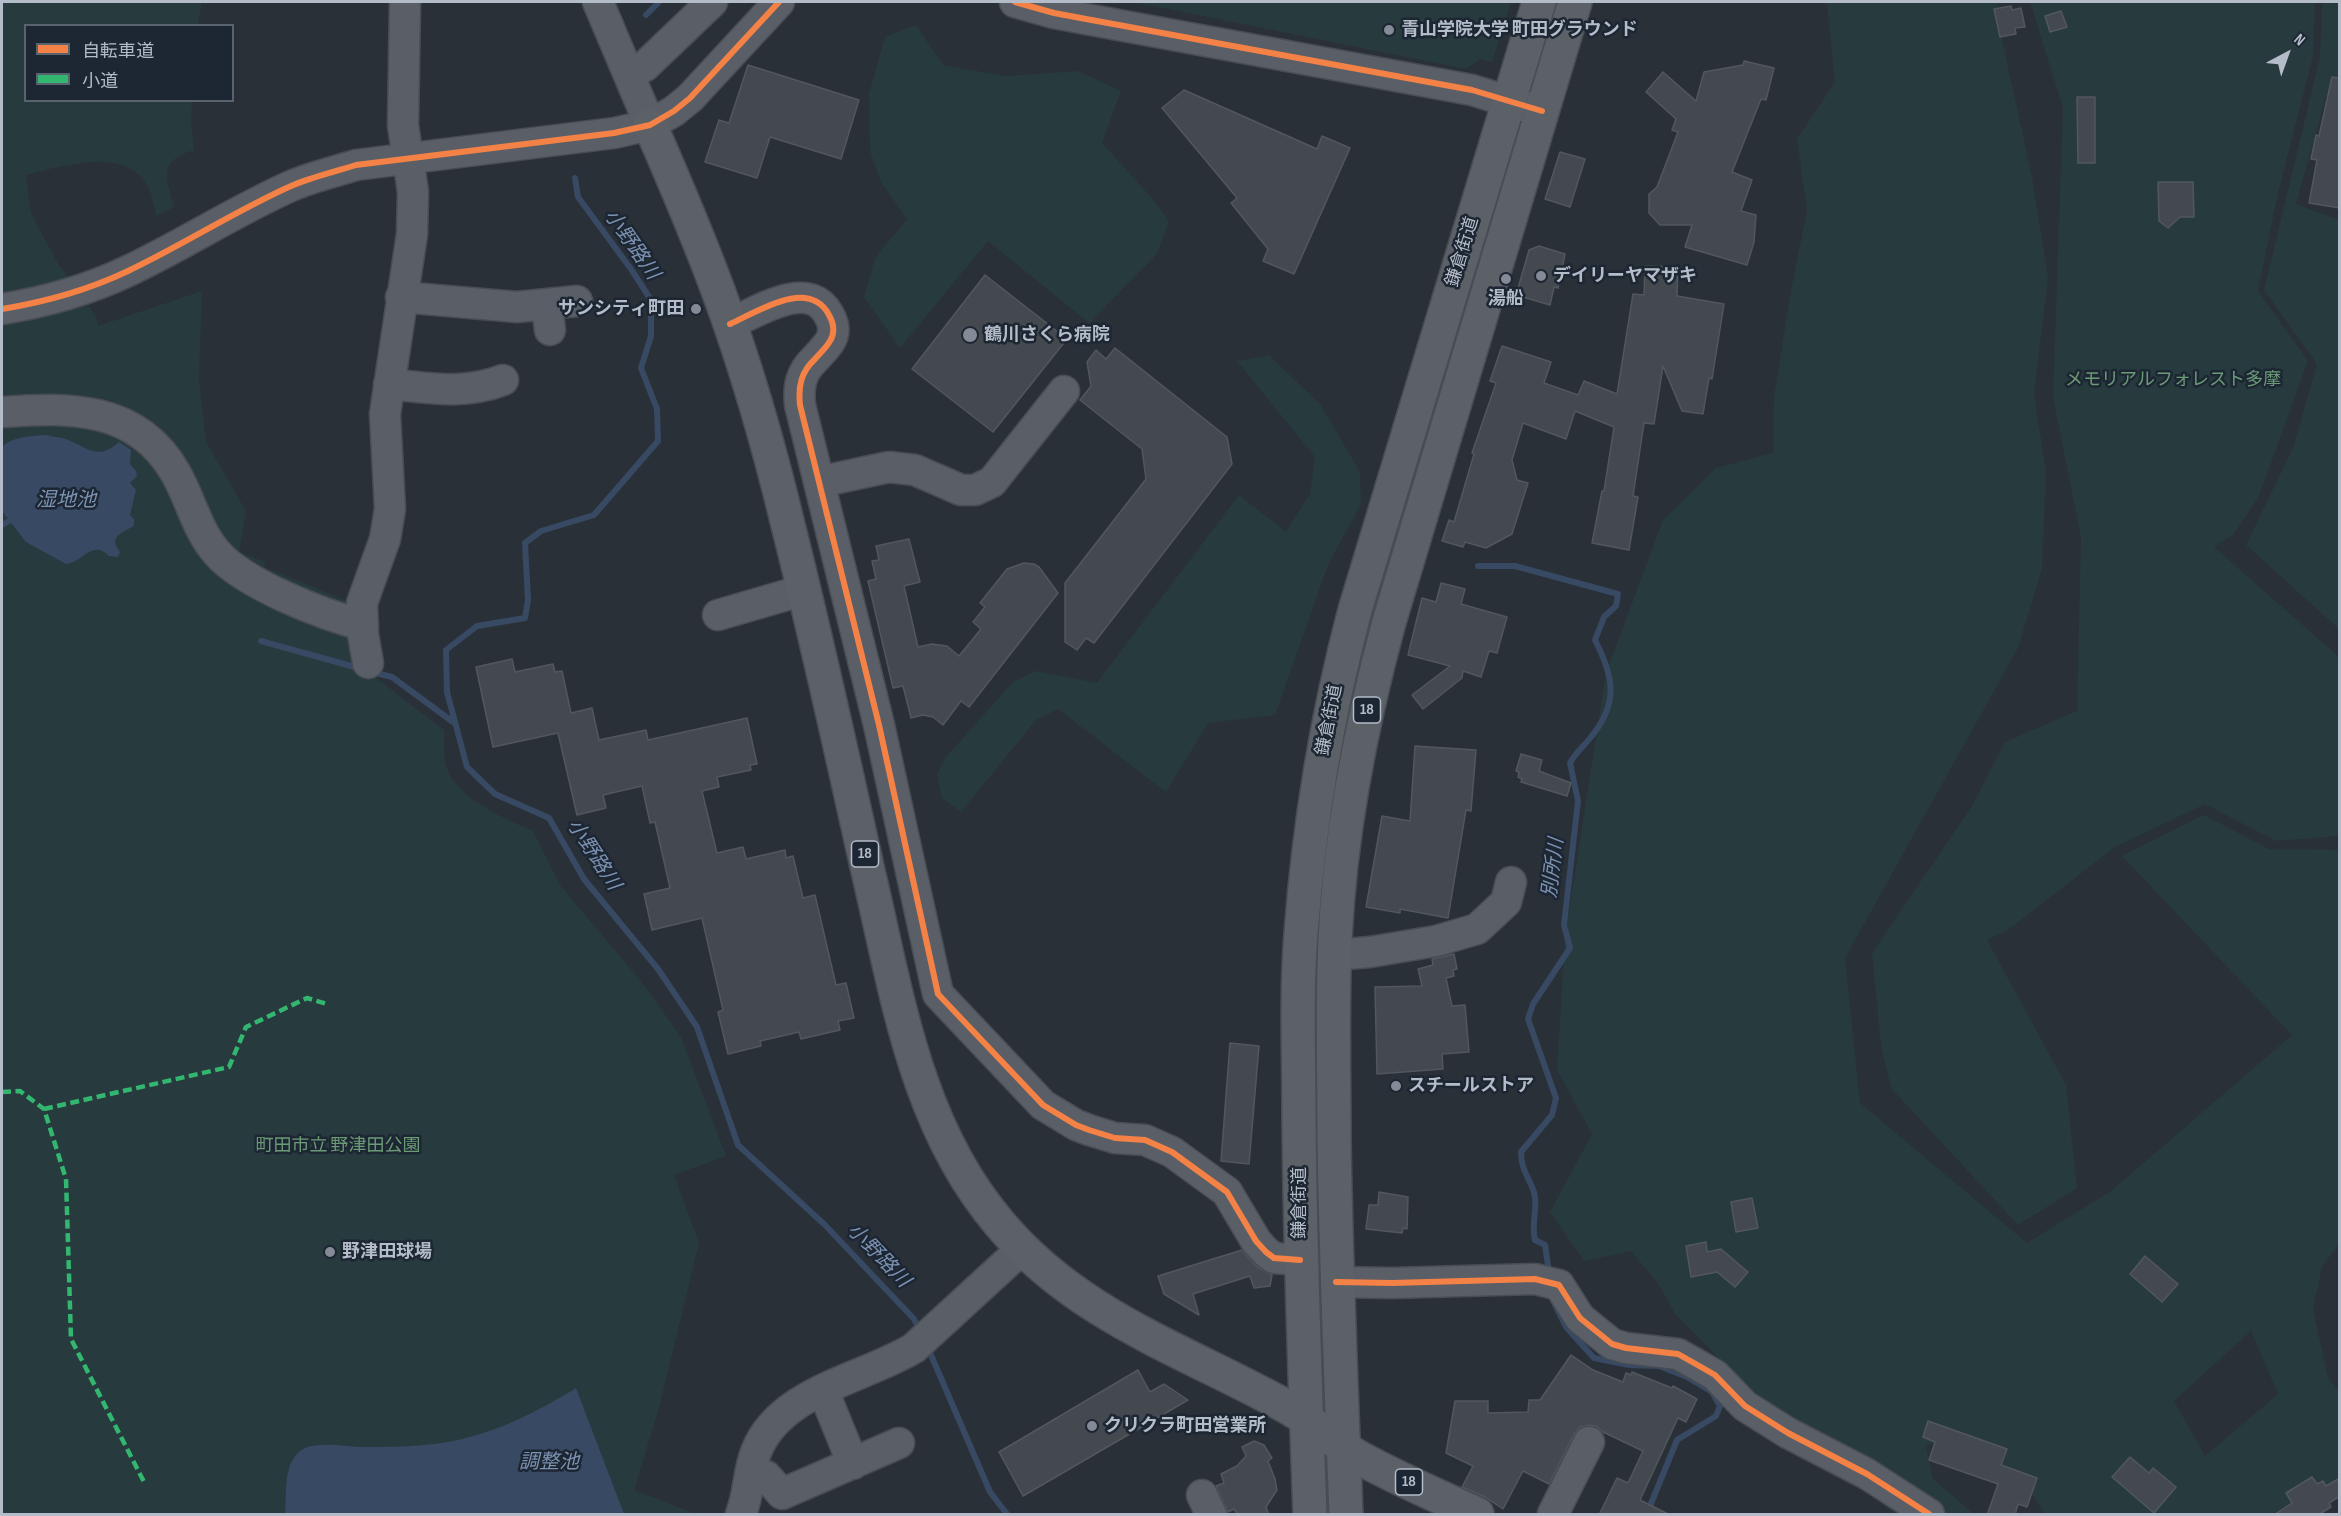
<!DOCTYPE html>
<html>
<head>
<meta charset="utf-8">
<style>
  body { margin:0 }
  #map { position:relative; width:2341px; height:1516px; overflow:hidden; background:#2a3038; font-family:"Sofia Sans Condensed","Noto Sans JP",sans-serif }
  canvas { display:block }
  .frame { position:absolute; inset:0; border:3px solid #b4bcc9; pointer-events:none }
  .legend { position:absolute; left:24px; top:24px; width:210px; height:78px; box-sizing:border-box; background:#1d2633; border:2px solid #59626f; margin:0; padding:8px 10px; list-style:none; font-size:18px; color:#b4bcc9 }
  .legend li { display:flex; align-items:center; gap:12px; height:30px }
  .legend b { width:30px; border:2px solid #59626f }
  .north { position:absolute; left:2257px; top:24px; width:60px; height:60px; -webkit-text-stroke:4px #1d2633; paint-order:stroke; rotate:41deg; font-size:16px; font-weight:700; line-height:24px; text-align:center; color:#b4bcc9 }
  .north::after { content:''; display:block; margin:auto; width:21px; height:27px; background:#b4bcc9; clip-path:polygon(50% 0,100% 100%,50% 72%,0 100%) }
</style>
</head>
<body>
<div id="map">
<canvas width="2341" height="1516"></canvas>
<div class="frame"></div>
<ul class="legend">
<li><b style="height:8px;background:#f48246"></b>自転車道</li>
<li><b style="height:8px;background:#33b770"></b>小道</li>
</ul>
<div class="north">N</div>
</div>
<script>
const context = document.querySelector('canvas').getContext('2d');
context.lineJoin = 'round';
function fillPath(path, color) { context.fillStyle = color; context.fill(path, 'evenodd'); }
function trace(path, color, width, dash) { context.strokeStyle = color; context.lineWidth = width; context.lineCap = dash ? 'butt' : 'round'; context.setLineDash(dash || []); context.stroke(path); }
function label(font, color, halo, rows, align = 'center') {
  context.font = font + ' "Sofia Sans Condensed","Noto Sans JP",sans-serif'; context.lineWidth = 5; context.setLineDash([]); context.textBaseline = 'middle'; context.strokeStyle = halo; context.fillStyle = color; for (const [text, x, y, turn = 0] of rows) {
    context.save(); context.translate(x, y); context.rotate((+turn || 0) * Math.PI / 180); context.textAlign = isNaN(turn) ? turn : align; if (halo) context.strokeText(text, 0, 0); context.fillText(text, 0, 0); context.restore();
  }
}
fillPath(new Path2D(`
  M2 2H202L198 25 26 26V100L192 101 191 123 194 150C158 161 166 177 174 207L156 216C154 206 152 193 147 185 123 145 61 167 26 175L31 213 57 262 96 317 98 326 202 291 199 380 206 442 246 511 239 552 266 562 264 567 352 603 371 674 444 730C445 742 443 757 447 768 455 797 507 820 533 831L560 885 644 985 681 1037 726 1156 674 1175 699 1243 659 1408 634 1490 696 1514H2Z
  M1134 2H1511L1492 62 1480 59 1466 69Z
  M1827 2H1997V16L2032 177 2048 278 2034 394 2046 471 2042 569 2018 648 1845 958 1860 1103 2027 1243 2111 1191 2292 1035 2122 856 2204 815 2269 849 2337 850 2339 847V1244L2322 1267 2313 1310 2328 1378 2339 1392V1480L2294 1514H2045L2034 1497 1953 1432 1926 1447 1933 1479 1974 1514H1895L1832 1462 1742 1381 1676 1315 1657 1282 1631 1251 1584 1261 1550 1212 1592 1134 1557 1070 1565 938 1606 673 1663 520 1716 468 1773 453 1774 397 1791 291 1807 210 1797 139 1835 82ZM2251 1331 2278 1394 2205 1456 2174 1401Z
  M2030 2H2315L2313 56 2278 193 2258 291 2308 361 2259 496 2233 535 2214 547 2339 657V831L2336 836 2276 841 2205 804 2115 847 2008 930 1987 940 2066 1085 2077 1188 2018 1225 1891 1088 1881 1045 1872 953 1972 806 2005 742 2077 711 2081 537 2053 397 2063 108Z
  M2322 2H2339V99L2326 96 2296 204 2339 220V629L2246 545 2293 448 2317 364 2264 290 2320 57Z
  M916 25 943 65 1005 76 1078 71 1121 91 1102 143 1153 199 1169 221 1157 254 1089 323 988 241 900 348 864 297 875 258 907 219 881 182 870 151 869 94 885 37Z
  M1269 355 1320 404 1360 472 1361 504 1328 565 1275 715 1208 723 1166 792 1058 709 1036 720 961 812 942 798 937 774 946 757 1013 682 1036 671 1097 683 1239 495 1286 532 1310 494 1315 457 1237 361Z`), '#273a3e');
fillPath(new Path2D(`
  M47 435C53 437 60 437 66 439 88 448 98 461 119 442L131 450 130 464 136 471 137 476 130 483 136 490 130 515 134 519V526C121 533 108 537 120 552L118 557 109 556C92 539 84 562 66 564L26 542 2 511 3 446C14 436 33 436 47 435Z
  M576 1388 624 1514H285C287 1493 282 1459 305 1448 319 1442 345 1446 360 1447 381 1447 403 1447 424 1445 479 1441 529 1417 576 1388Z`), '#384963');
trace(new Path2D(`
  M646 15 659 2
  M575 178 578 197 631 269 651 300V336L641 368 657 409 658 441 594 515 541 531 525 543 528 600 525 618 477 626 446 650 447 692 467 767 495 794 549 818 584 879 658 969 697 1027 738 1145 825 1225 914 1319 920 1331
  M2 525 9 521
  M1478 566H1515L1618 594 1616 606 1604 617 1595 640C1614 677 1619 703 1591 737 1584 746 1576 752 1570 763L1578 801 1564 925 1570 948 1533 1004 1528 1019 1556 1098 1552 1115 1521 1152C1521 1174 1533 1181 1535 1197 1537 1212 1531 1224 1535 1240L1545 1245 1549 1272
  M261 641 362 669
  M372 672 392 677 453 722
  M1555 1305 1566 1327 1594 1358 1629 1365 1659 1366 1687 1377 1712 1392 1720 1406 1716 1416 1677 1440 1648 1511
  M928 1348 990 1492 1007 1514`), '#384963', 6);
const building = new Path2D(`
  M2011 6 2012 10 2021 8 2025 27 2015 28 2016 34 2000 37 1994 9Z
  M2061 11 2067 27 2050 32 2045 16Z
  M1744 61 1774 68 1766 100 1761 99 1732 172 1752 180 1741 211 1756 215 1754 242 1747 265 1685 247 1692 225H1660L1649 213V194L1657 187 1678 132 1672 130 1676 119 1646 92 1663 72 1696 101 1704 72 1743 65Z
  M748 65 859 100 841 159 770 137 757 178 705 162 719 120 729 123Z
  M2332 77 2340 78V208L2309 203 2317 160 2311 159 2316 135 2319 136Z
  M1184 90 1317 149 1322 136 1350 148 1294 274 1263 261 1268 249 1231 203 1237 198 1162 108Z
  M2077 97H2095V163H2078Z
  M1560 152 1585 159 1570 207 1545 199Z
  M2158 182H2193L2194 217H2180L2168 228 2159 221Z
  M1539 246 1565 254 1558 288 1554 287 1550 305 1516 295 1529 250Z
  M1645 266 1678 267 1677 296 1724 304 1712 379 1709 378 1703 414 1682 411 1663 366 1654 424 1644 423 1633 496 1638 497 1629 550 1592 543 1602 491H1604L1614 427 1575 411 1566 439 1523 423 1512 460 1517 480 1528 483 1512 534 1486 548 1465 542 1463 547 1442 541 1449 520 1454 522 1474 454 1472 453 1496 383 1490 381 1502 346 1551 362 1544 383 1578 395 1584 381 1617 394 1633 294 1644 295Z
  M985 275 1067 339 993 432 912 369Z
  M1115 348 1227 437 1232 464 1094 643 1086 638 1077 650 1065 642V583L1146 479 1142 449 1080 400 1091 386 1087 362 1096 350 1106 359Z
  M909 539 920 582 904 586 918 647 932 644 947 646 959 656 981 629 973 622 985 607 980 603 1007 569 1024 563 1034 564 1039 567 1058 593 969 707 961 701 943 725 933 717 923 715 911 718 903 686 893 688 868 581 876 579 872 561 879 560 876 546Z
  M1441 583 1465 589 1461 604 1507 617 1497 653 1489 651 1481 677 1463 671 1462 678 1423 709 1412 695 1450 666 1408 655 1422 598 1436 602Z
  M512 659 515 672 553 664 555 672 562 671 571 713 592 708 599 740 646 730 648 740 747 718 757 764 750 765 751 770 717 777 719 787 702 791 717 853 743 847 746 859 785 850 786 858 793 856 803 898 815 895 836 985 846 983 854 1018 838 1021 840 1030 801 1039 799 1032 760 1041 761 1046 728 1054 718 1012 723 1010 702 918 652 930 644 894 670 888 655 822 650 823 642 786 603 795 606 808 577 815 558 733 493 747 476 667Z
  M1415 746 1476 750 1471 811 1466 810 1448 918 1400 909V913L1366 907 1382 816 1410 821Z
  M1521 754 1542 760 1539 771 1571 783 1567 796 1521 782 1522 779 1518 777 1519 772 1516 771Z
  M1454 954 1457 969 1453 970 1454 976 1446 978 1452 1006 1465 1005 1469 1052 1442 1054 1443 1069 1377 1074 1375 987 1422 986 1418 969 1433 965 1432 959Z
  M1230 1043 1259 1046 1249 1164 1221 1161Z
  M1379 1192 1408 1197 1407 1229 1403 1228 1402 1233 1366 1229 1369 1205H1378Z
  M1752 1198 1758 1228 1736 1232 1731 1202Z
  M1706 1242 1707 1252 1721 1249 1748 1272 1735 1287 1717 1272 1691 1277 1686 1246Z
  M1242 1250 1256 1266 1272 1275 1270 1286 1254 1288 1250 1276 1193 1294 1199 1315 1164 1294 1158 1276Z
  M2145 1256 2178 1284 2162 1302 2130 1274Z
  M1571 1355 1593 1370 1623 1382 1626 1373 1631 1375 1632 1372 1672 1388 1673 1386 1697 1399 1686 1422 1678 1418 1640 1500 1670 1515H1599L1617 1478 1628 1483 1643 1451 1603 1432 1596 1426 1589 1425 1580 1427 1574 1434 1549 1484 1523 1471 1503 1509 1485 1497 1462 1487 1473 1466 1446 1453 1455 1401H1488V1413L1528 1412 1529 1400H1540Z
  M1138 1370 1150 1392 1164 1384 1188 1400 1023 1496 999 1452Z
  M1928 1421 2007 1449 2001 1465 2037 1478 2027 1507 2018 1504 2015 1515H1987L1998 1484 1929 1460 1935 1442 1923 1437Z
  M1254 1441 1264 1445 1272 1458 1268 1461 1275 1479 1277 1490 1266 1507 1269 1515H1238L1234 1509 1228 1512 1216 1486 1224 1483 1221 1474 1237 1466 1246 1456 1242 1447Z
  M2130 1457 2149 1473 2153 1468 2176 1487 2154 1513 2112 1477Z
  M2312 1477 2317 1484 2323 1481 2326 1486 2340 1478V1496L2329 1503 2331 1507 2318 1515H2274L2292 1503 2286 1493Z`);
fillPath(building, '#444950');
trace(building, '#52575f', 1.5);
const minor = new Path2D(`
  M598 2 650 125
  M1015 2 1054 13 1086 19 1472 90 1533 109
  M629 74 645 66 712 2
  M401 297 517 307 577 301
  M547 306 550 330
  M2 309C45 302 88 290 128 271 183 245 235 211 291 186 311 177 334 172 356 165L614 133 650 125 674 111 690 98 779 2
  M730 324C757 312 809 277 829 315 834 324 835 333 830 341 826 348 820 353 815 359 801 372 798 386 800 405L879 725 938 994 1043 1105 1076 1125 1089 1130 1115 1138 1145 1140 1172 1152 1227 1192 1256 1241 1266 1252 1274 1258 1300 1260
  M389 384C430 388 464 395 503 380
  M2 412C69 407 137 406 175 472 191 499 196 529 217 553 244 584 323 615 363 625
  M819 482 889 467 915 470 961 490H975L992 482 1064 391
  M718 615 804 590
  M368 663 363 634 362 603 385 539 390 509 385 414 412 234 413 192 403 125 405 2
  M1335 955 1370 952 1436 941 1477 929 1506 902 1511 882
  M1336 1282 1392 1283 1535 1279 1559 1285 1580 1318 1612 1344 1626 1348 1678 1354 1694 1363 1715 1375 1745 1406 1788 1433 1867 1474 1929 1514
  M823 1390 853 1464
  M751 1473 766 1476 782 1494 899 1443
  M1202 1495 1211 1514
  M741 1514C749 1494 748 1472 756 1452 779 1391 863 1379 914 1348L1023 1248
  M1553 1514 1589 1442`);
const major = new Path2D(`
  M650 125C674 180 698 236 719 293 747 369 769 446 788 525 817 640 842 755 868 871 897 993 915 1125 1000 1224 1078 1317 1187 1351 1289 1408 1315 1423 1335 1444 1360 1458 1398 1479 1438 1496 1477 1514
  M1310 1514C1305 1382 1300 1250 1299 1117 1299 1056 1296 995 1301 934 1309 825 1327 716 1355 610L1539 2
  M1346 1514C1341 1389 1336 1264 1334 1139 1334 1072 1332 1006 1335 939 1340 833 1361 725 1389 622L1575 2`);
trace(minor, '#484c53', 33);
trace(major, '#484c55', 36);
trace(minor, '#5a5e66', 30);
trace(major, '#5c6168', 33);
trace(new Path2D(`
  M2 1092 20 1091 44 1109 66 1179 71 1339 144 1482
  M44 1109 229 1067 246 1027 307 998 327 1004`), '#33b770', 4.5, [9, 4.5]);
trace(new Path2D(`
  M1015 2 1054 13 1086 19 1472 90 1542 111
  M2 309C45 302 88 290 128 271 183 245 235 211 291 186 311 177 334 172 356 165L614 133 650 125 674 111 690 98 779 2
  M730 324C757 312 809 277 829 315 834 324 835 333 830 341 826 348 820 353 815 359 801 372 798 386 800 405L879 725 938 994 1043 1105 1076 1125 1089 1130 1115 1138 1145 1140 1172 1152 1227 1192 1256 1241 1266 1252 1274 1258 1300 1260
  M1336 1282 1392 1283 1535 1279 1559 1285 1580 1318 1612 1344 1626 1348 1678 1354 1694 1363 1715 1375 1745 1406 1788 1433 1867 1474 1929 1514`), '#f48246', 6);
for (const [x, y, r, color] of [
  [1389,30,6,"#848b96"],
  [1541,276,6,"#848b96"],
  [1506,279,6,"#848b96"],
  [696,309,6,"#848b96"],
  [970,335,8,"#848b96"],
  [1396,1086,6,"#848b96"],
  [330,1252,6,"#848b96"],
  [1092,1426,6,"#848b96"]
]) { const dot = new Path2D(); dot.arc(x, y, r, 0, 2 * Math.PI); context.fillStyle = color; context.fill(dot); trace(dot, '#1d2633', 2); }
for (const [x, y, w] of [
  [1367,710,27],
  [865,854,27],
  [1409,1482,27]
]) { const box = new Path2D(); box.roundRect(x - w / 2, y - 13, w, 26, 4.5); context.fillStyle = '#1d2633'; context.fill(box); trace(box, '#b4bcc9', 1.5); }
label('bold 16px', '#b4bcc9', null, [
  ["18",1367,710],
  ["18",865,854],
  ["18",1409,1482]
]);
label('bold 18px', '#b4bcc9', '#1d2633', [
  ["青山学院大学 町田グラウンド",1401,30],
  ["デイリーヤマザキ",1553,276],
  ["湯船",1506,299,"center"],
  ["サンシティ町田",684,309,"right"],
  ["鶴川さくら病院",984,335],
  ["スチールストア",1408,1086],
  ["野津田球場",342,1252],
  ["クリクラ町田営業所",1104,1426]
], 'left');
label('18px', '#b4bcc9', '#1d2633', [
  ["鎌倉街道",1463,252,-73],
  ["鎌倉街道",1330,720,-79],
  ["鎌倉街道",1300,1203,-90]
]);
label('18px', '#6b9a76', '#1d2633', [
  ["メモリアルフォレスト多摩",2173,380],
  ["町田市立 野津田公園",338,1146]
]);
label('italic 20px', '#7c92b1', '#1d2633', [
  ["小野路川",631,245,55],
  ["湿地池",66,501],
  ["小野路川",593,855,57],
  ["別所川",1554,868,-83],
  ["小野路川",878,1256,46],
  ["調整池",549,1463]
]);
</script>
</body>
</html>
